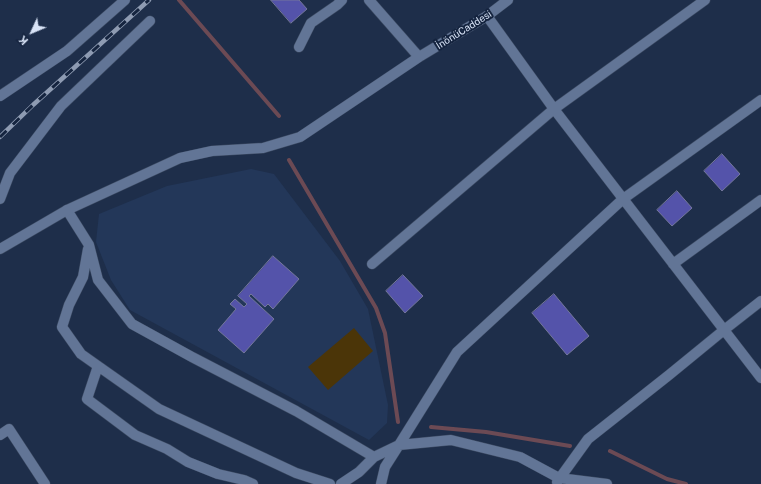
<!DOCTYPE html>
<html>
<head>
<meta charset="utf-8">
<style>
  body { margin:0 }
  #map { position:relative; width:761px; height:484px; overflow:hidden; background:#1e2e4a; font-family:"Public Sans",sans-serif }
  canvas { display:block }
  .north { position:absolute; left:12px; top:12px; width:40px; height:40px; -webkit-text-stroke:3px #15243f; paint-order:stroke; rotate:226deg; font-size:11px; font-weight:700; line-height:16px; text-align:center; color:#d8e3f6 }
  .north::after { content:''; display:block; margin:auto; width:14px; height:18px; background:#d8e3f6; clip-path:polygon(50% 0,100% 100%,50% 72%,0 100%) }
</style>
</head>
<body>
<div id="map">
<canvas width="761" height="484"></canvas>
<div class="north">K</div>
</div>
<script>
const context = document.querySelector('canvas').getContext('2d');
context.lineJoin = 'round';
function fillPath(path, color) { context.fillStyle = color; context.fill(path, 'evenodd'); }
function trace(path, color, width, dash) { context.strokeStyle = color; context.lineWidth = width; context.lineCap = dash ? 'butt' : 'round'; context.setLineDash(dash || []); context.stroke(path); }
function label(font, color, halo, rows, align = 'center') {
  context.font = font + ' "Public Sans",sans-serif'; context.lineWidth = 4; context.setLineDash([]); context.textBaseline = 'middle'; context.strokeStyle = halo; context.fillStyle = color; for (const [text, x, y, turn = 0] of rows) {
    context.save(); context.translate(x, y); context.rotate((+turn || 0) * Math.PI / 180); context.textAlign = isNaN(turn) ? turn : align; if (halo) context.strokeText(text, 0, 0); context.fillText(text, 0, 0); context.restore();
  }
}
fillPath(new Path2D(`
  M251 169 274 174 340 261 368 309 388 405 387 423 369 440 130 310 111 280 96 242 99 214 167 186Z`), '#233759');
fillPath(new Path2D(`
  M354 328 373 351 328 390 308 367Z`), '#4b3508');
trace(new Path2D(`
  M179 0 279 116
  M289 160 376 308 385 333 398 422
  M431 427 486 432 570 446
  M610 451 667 479 686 484`), '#6c4a54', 4);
const building = new Path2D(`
  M271 0H299L307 9 291 23Z
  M722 154 740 174 722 191 704 171Z
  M677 191 692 208 672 226 657 210Z
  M273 256 299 279 273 309 268 304 265 307 251 294 249 296 274 319 244 353 218 330 236 309 230 304 235 299 244 307 247 304 238 296Z
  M403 275 423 296 405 313 386 291Z
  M554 294 589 336 567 355 532 313Z`);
fillPath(building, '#5453aa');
trace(building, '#74779b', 1);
const street = new Path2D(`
  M487 16 554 109 761 378
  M299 47 311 23 337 5 342 0
  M0 96 67 51 125 0
  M0 199 10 173 61 106 150 21
  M67 210 89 245 98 280 132 324 192 357 296 411 374 457 399 445 451 440 520 457 559 478 607 484
  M88 249 83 277 69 305 62 327 81 354 98 366
  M372 264 554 109 705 0
  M673 264 761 200
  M0 435 9 429 45 484
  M557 482 588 439 669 375 724 330 761 301
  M253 484 244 480 218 474 188 462 167 449 135 435 87 399 98 366 159 409 296 473 330 484
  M341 484 359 472 374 457
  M381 484 385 467 399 445 457 352 623 199 761 100`);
const secondary = new Path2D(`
  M369 0 419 57
  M0 249 67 210 180 158 212 151 263 148 300 137 419 57 487 16 508 0`);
trace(street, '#3d4b63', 11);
trace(secondary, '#3d4b63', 11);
trace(street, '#627596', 10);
trace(secondary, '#627596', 10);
const rail = new Path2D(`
  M0 137 33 105 149 0`);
trace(rail, '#8e9bb2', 4.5);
trace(rail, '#15243f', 3, [9]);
label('10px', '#d8e3f6', '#15243f', [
  ["İnönüCaddesi",464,30,-32]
]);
</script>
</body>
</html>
